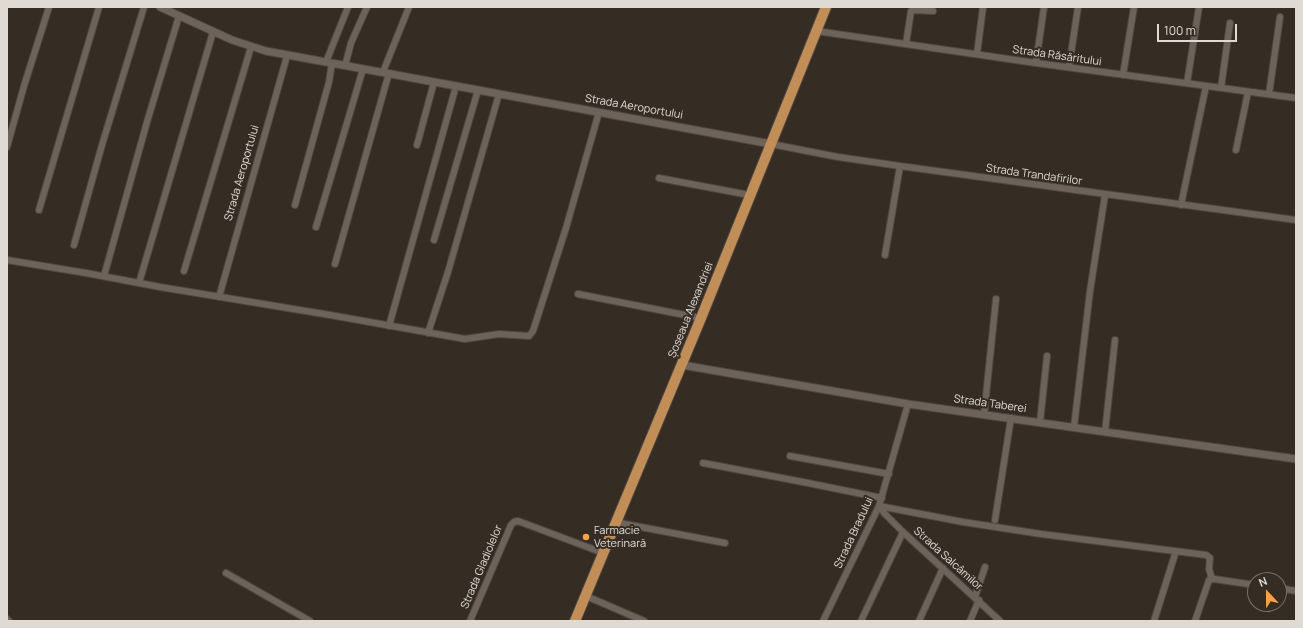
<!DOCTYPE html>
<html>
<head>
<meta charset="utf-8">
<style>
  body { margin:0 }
  #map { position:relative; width:1303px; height:628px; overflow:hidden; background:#352c24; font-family:Manrope,sans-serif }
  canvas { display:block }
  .frame { position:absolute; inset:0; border:8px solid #e0dad4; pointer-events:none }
  .north { position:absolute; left:1247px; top:572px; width:40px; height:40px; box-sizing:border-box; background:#352c24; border:1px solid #79726a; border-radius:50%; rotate:338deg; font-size:11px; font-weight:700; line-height:16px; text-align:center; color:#e0dad4 }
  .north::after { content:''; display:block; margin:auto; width:14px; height:18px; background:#f6a246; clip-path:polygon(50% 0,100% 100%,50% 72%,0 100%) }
  .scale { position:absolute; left:1157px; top:24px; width:80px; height:18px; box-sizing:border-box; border:2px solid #e0dad4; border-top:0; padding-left:5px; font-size:12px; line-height:14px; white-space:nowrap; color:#e0dad4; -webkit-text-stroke:3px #352c24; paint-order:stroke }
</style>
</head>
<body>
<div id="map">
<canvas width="1303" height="628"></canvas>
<div class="frame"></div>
<div class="north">N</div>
<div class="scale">100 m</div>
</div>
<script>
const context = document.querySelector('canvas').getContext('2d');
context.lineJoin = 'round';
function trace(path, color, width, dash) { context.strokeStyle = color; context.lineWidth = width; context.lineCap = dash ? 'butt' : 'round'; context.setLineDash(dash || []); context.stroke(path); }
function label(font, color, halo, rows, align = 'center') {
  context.font = font + ' Manrope,sans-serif'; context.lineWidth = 4; context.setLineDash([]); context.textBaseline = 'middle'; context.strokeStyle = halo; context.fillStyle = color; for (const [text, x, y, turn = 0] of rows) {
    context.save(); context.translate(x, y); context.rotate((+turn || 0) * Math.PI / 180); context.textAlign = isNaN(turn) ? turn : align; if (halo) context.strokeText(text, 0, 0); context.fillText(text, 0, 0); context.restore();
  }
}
const minor = new Path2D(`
  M816 31 1036 63 1296 98
  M906 44 911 11 914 10 933 11
  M977 54 983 7
  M326 62 348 7
  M1036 63 1044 7
  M345 66 351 43 367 7
  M1069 67 1078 7
  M383 72 409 7
  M1123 75 1134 7
  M1187 83 1199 7
  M1221 88 1230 23
  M1269 94 1280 17
  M771 144 838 157 900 166 1296 220
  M417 145 434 82
  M7 147 24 86 49 7
  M1236 150 1248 92
  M659 178 744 194
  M295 205 329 82 332 63
  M1181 205 1206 86
  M39 210 99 7
  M316 227 363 69
  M434 240 478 90
  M74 245 102 145 144 7
  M885 255 900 166
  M7 260 86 273 160 287 330 315 465 339 499 334 529 336 533 331 566 228 599 112
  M335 264 389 73
  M184 271 251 47
  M104 276 147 122 179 16
  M139 283 213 32
  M578 294 695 317
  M219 297 287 56
  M389 326 456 86
  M428 333 448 272 499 94
  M984 415 996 299
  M1040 422 1047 356
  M1074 427 1090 291 1105 195
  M1105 432 1115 340
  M790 456 889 474
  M703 463 803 482 882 498
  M879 506 963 522 1041 534 1206 555 1210 558 1209 569 1212 579
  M879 506 885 514 903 532 1000 621
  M995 520 1011 418
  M617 522 625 524 725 543
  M226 573 310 621
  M1279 588 1296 591
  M586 596 644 621
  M975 597 985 567
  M7 619 9 621
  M470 621 511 525 514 522 518 521 598 551
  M823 621 879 506 908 404
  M861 621 903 532
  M919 621 943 568
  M970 621 979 600
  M1154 621 1176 551
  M1195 621 1208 583 1209 580 1214 579 1255 585`);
const tertiary = new Path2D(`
  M160 7 232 40 266 51 771 144
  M682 365 908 404 1296 459`);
const trunk = new Path2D(`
  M575 621 701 318 826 7`);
trace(minor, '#4f4741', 8);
trace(tertiary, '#4f4741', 9);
trace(trunk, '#4f4741', 12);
trace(minor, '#6d635a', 6);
trace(tertiary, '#6d635a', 7);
trace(trunk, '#c28e58', 10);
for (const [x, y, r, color] of [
  [586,537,4,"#f6a246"]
]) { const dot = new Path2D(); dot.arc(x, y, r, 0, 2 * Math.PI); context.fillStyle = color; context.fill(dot); trace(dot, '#352c24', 1.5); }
label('11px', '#e0dad4', '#352c24', [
  ["Strada Răsăritului",1057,56,8],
  ["Strada Aeroportului",634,107,10],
  ["Strada Aeroportului",242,173,-74],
  ["Strada Trandafirilor",1034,175,8],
  ["Șoseaua Alexandriei",691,310,-68],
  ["Strada Taberei",990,404,8],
  ["Strada Bradului",854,533,-65],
  ["Strada Salcâmilor",948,559,42],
  ["Strada Gladiolelor",482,567,-67]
]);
label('11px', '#e0dad4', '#352c24', [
  ["Farmacie",594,531],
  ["Veterinară",594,544]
], 'left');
</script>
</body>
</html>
